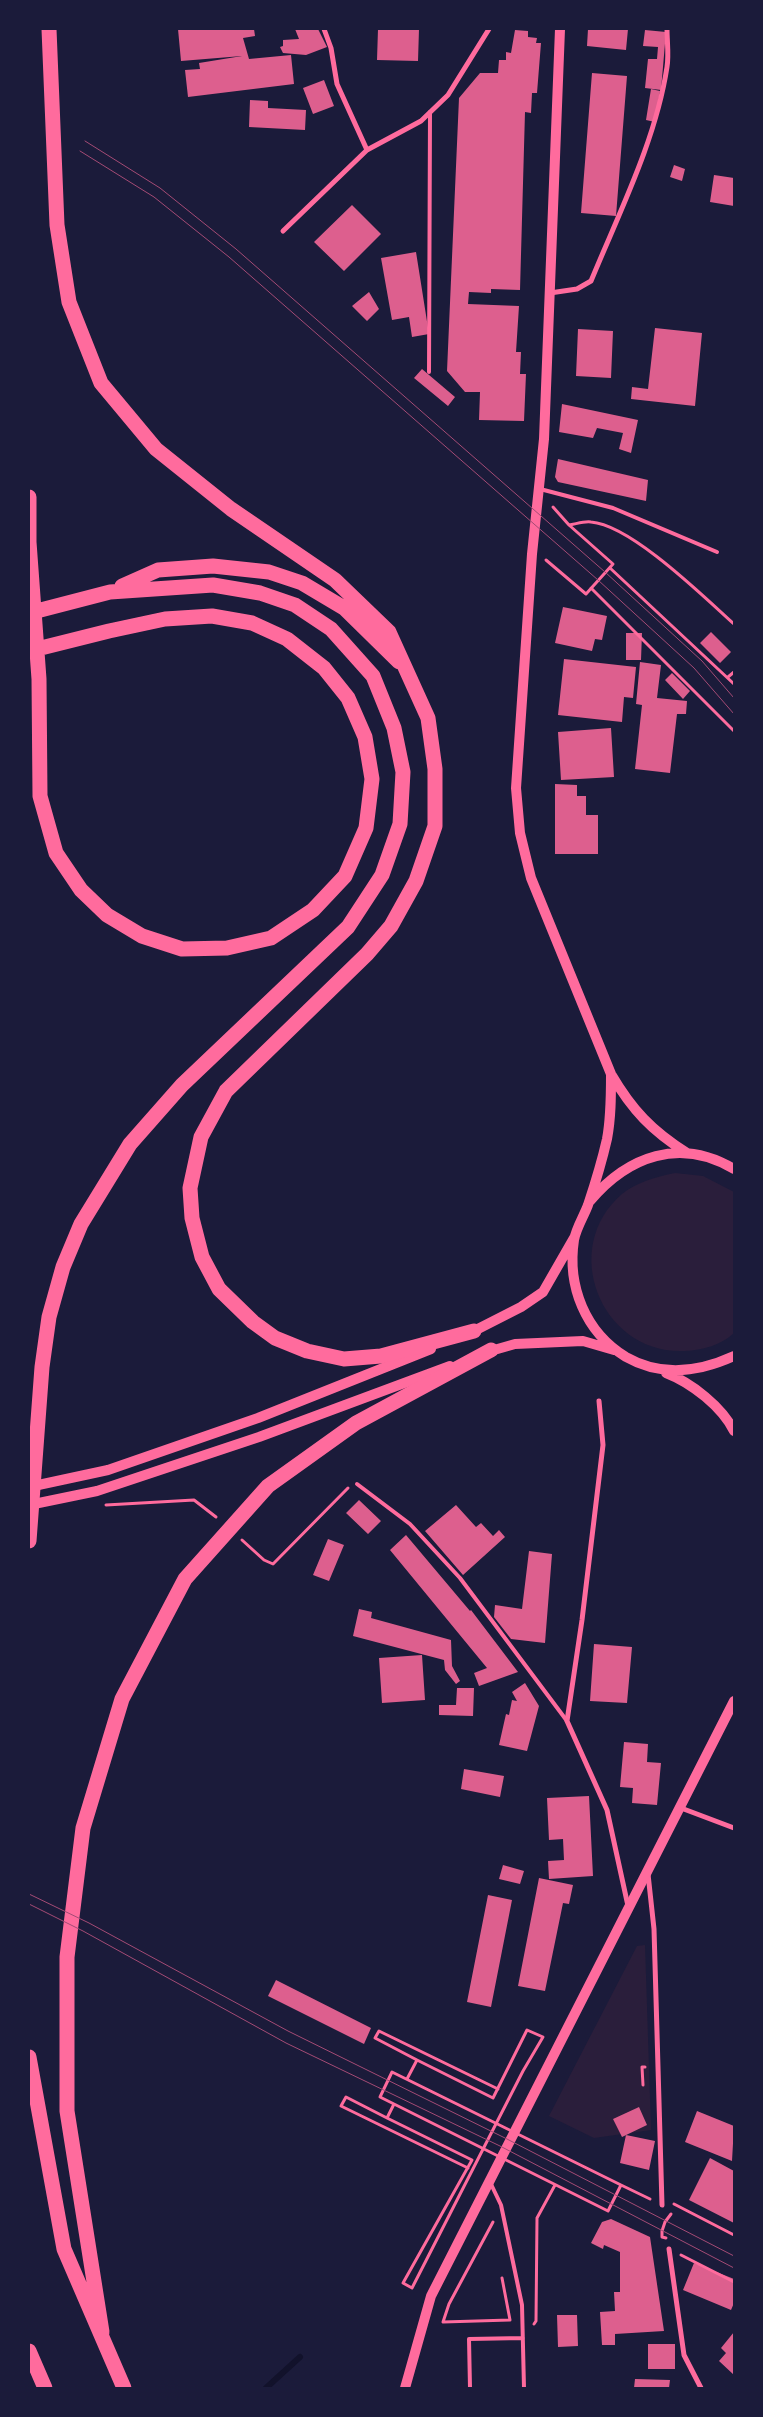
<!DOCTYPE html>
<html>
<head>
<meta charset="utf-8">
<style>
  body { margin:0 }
  #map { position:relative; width:763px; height:2417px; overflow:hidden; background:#1b1b3a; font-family:"Archivo Narrow",sans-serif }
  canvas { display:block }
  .frame { position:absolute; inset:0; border:30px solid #1b1b3a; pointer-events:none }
</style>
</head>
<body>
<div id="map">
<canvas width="763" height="2417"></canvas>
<div class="frame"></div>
</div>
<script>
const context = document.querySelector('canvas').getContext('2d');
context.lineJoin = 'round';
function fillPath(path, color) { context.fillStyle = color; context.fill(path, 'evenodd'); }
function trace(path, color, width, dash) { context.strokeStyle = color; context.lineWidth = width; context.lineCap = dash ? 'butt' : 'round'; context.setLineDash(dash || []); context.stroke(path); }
fillPath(new Path2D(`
  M675 1173 703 1176 734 1192V1333C721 1345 703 1350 685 1351 602 1355 558 1249 622 1194 637 1182 656 1177 675 1173Z
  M645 1945 651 2130 594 2138 549 2116 637 1946Z`), '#2a1e3b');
trace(new Path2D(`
  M266 2388 300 2357`), '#12122b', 6);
fillPath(new Path2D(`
  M178 29H254L255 36 243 38 249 59 291 55 294 84 188 97 185 70 200 69 199 63 242 56 181 61Z
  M295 29H318L327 47 306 55 283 53 280 47 283 46V40L299 39Z
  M378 29H419L418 61 377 60Z
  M588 29H628L626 50 587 46Z
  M515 30 528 31V37L537 38 536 43H541L537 93H532L531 113 525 112 520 290 491 289V293L469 292 468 304 519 306 516 352H521L520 374H526L524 421 479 420 480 392H465L447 371 459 98 480 73H498L499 60H506V52L511 53Z
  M645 30 666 32 661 90 645 88 648 59H657L658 47 643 46Z
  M592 73 627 76 616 216 581 213Z
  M324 80 334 106 313 114 303 88Z
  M651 89 660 91 655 122 646 120Z
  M250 100 268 101V108L306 110 305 130 249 127Z
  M674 165 685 169 682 181 670 177Z
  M714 175 734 178V206L710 202Z
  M352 205 381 234 344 271 314 242Z
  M416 252 429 334 412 337 409 317 392 320 381 258Z
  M369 292 379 309 367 321 352 306Z
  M655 328 702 333 695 406 631 399 632 387 648 389Z
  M578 329 613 331 611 378 576 376Z
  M422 369 455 397 448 406 414 378Z
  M562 404 638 420 631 453 619 449 623 433 597 428 593 438 559 432Z
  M558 459 648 480 646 501 558 482 555 477Z
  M563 607 607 616 602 640 595 639 592 651 555 643Z
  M711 632 731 652 720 663 700 643Z
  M626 633H642L641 660H626Z
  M564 659 636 667 633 698 624 697 622 722 558 715Z
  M640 662 661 665 657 698 687 701 686 714H677L670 773 635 769 642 705 636 704Z
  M672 673 690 691 683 699 665 680Z
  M611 728 614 777 561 780 558 732Z
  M555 784 577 785V796H586V815H598V854H555Z
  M359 1500 381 1521 368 1534 346 1513Z
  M456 1505 476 1527 481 1523 493 1536 499 1530 505 1537 463 1575 425 1531Z
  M406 1535 470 1611 471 1610 518 1672 479 1686 474 1673 487 1668 390 1550Z
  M328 1539 344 1545 329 1581 313 1575Z
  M529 1551 552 1554 545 1643 511 1639 494 1617 495 1605 522 1609Z
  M359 1609 372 1612 371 1618 451 1640 452 1666 460 1681 456 1684 445 1670 444 1660 353 1636Z
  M594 1644 632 1647 627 1703 590 1701Z
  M422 1655 425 1700 382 1703 379 1658Z
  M525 1683 539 1706 527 1751 499 1745 506 1714 509 1715 512 1700 517 1701 512 1692Z
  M457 1688H474L473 1716 439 1715V1705H456Z
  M624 1742 648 1744 647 1762 661 1763 657 1805 632 1803 633 1788 620 1787Z
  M464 1769 504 1776 500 1797 461 1789Z
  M589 1796 593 1876 549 1879 548 1861 564 1860 563 1839 549 1840 547 1798Z
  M503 1865 524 1871 520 1884 499 1879Z
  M539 1878 573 1885 569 1904 563 1903 545 1991 518 1986Z
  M488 1895 512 1900 491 2007 467 2002Z
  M276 1980 371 2028 364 2044 268 1996Z
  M639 2107 647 2125 622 2137 613 2119Z
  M697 2111 734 2126 732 2161 685 2142Z
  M626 2135 655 2141 649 2170 620 2163Z
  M710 2158 734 2171V2223L689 2200Z
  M611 2219 650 2237 664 2331 615 2334V2345H602L600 2312 615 2311 614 2292H620V2252L604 2245 603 2249 591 2243 602 2222Z
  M694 2263 734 2279V2303L731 2310 683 2290Z
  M557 2315H577L578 2346 558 2347Z
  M734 2332V2375L719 2361 726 2353 721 2348Z
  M648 2344H675V2369H648Z
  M635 2379 670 2380 669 2388H634Z`), '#dd5f8e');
trace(new Path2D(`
  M553 507 569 525
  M546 560 586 594 613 564 569 525C576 524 584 521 591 522 631 525 704 597 734 624
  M610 568 734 684
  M591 588 734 731
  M728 677 734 672
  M106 1505 194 1500 216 1517
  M242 1540 264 1560 273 1564 348 1488
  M417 2060 375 2038 379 2031 498 2089
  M392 2072 621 2185 608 2211 380 2097Z
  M643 2085 642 2067H645
  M394 2104 387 2118 472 2160 403 2283 412 2288 523 2071 543 2037 527 2030 493 2098 417 2060 407 2079
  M387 2118 346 2097 341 2106 468 2168
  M621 2185 650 2199
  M674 2204 734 2235
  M493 2222 449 2304 443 2322 510 2320 502 2278
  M666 2238 662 2237V2231L665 2222 671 2214
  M681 2255 734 2282
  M534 2324 536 2321 537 2218 555 2185`), '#ff6b9d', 3);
trace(new Path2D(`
  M429 372 430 112
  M540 489 613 508 717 552
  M357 1484 410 1524 460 1578 567 1721
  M490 2182 501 2205 522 2305 524 2388
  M470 2388 469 2339 523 2338`), '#ff6b9d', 4);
trace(new Path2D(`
  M324 29 331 48 337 84 367 150
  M283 231 367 150 421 121 448 95 489 29
  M550 293 577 289 591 281C619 213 656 140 667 67 669 55 667 41 667 29
  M599 1401 603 1445 582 1620 567 1721 607 1810 628 1906
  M681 1808 734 1828
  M648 1874 654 1929 662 2205
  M669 2249 684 2355 701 2388`), '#ff6b9d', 5);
trace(new Path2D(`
  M560 29 544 439 532 554 516 788 520 833 531 878 611 1074C632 1110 652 1131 687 1153
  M611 1075C611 1097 611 1118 607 1139 602 1161 595 1184 588 1205 584 1216 576 1228 574 1240 567 1286 585 1332 626 1357 661 1377 699 1372 734 1356
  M590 1201C628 1156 680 1137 734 1169
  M470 1333 521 1307 543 1292 574 1238
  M487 1352 515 1344 583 1341 614 1350
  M666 1373C692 1383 722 1407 734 1431
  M29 1487 108 1470 258 1418 431 1349
  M29 1505 97 1491 259 1437 450 1366
  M405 2388 431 2296 734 1701`), '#ff6b9d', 10);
trace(new Path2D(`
  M49 29 57 225 69 302 101 383 156 449 231 509 335 580 389 632 428 718 435 769V826L416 881 391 926 367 954 226 1091 201 1137 190 1188 192 1218 202 1257 219 1289 253 1322 275 1338 307 1351 344 1359 381 1356 474 1331
  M29 497V551
  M122 586 158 570 213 566 269 572 302 583 344 608 399 662
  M29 613 110 592 213 585 260 593 295 605 331 629 373 676 394 728 403 772 400 824 382 875 348 927 182 1085 130 1144 81 1224 63 1267 49 1317 42 1367 29 1541
  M29 651 109 631 165 619 212 616 252 623 287 639 324 668 348 698 365 737 372 779 366 828 345 876 313 910 271 938 227 948 182 949 142 936 107 915 81 890 56 853 40 796 39 679 29 542
  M29 2057 64 2249 124 2388
  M102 2332 67 2111V1957L83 1828 122 1699 185 1579 268 1486 356 1423 491 1350
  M29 2351 45 2388`), '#ff6b9d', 15);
trace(new Path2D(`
  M85 141 160 188 236 249 605 572 702 661 734 698
  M80 151 154 197 229 257 598 580 694 668 734 714
  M29 1894 89 1923 288 2031 505 2138 734 2256
  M29 1904 83 1931 286 2043 500 2146 734 2268`), '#a44b75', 1);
</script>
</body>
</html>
